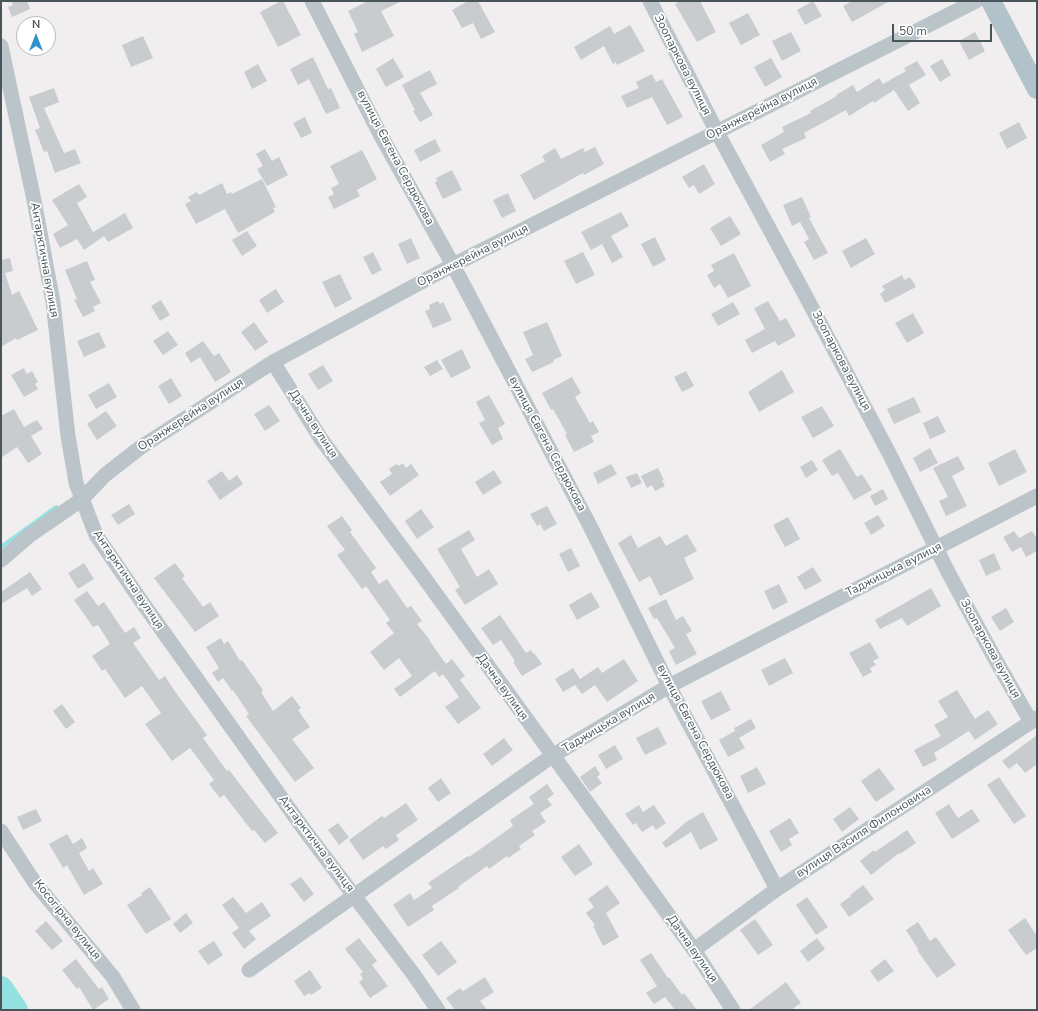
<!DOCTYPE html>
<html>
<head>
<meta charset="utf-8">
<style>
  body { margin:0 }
  #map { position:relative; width:1038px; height:1011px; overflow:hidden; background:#f1eeef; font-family:"Nunito Sans",sans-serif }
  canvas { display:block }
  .frame { position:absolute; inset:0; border:2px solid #495559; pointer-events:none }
  .north { position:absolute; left:16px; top:16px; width:40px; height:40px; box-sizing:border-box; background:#fff; border:1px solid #b6bbbd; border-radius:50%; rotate:0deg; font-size:11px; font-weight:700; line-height:16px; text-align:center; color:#495559 }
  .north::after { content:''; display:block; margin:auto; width:14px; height:18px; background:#2e92cb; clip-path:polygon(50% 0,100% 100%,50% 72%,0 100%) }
  .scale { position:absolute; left:892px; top:24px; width:100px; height:18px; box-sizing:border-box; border:2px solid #495559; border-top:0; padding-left:5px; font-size:12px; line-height:14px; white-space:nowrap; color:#495559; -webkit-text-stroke:3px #fff; paint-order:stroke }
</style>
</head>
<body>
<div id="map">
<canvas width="1038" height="1011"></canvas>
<div class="frame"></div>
<div class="north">N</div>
<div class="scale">50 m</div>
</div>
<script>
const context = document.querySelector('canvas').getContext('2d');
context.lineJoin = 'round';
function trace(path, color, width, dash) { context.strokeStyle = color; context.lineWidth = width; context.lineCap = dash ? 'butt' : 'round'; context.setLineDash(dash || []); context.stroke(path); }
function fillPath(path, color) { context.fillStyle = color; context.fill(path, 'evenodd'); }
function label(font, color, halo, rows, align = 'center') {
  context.font = font + ' "Nunito Sans",sans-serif'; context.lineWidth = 3.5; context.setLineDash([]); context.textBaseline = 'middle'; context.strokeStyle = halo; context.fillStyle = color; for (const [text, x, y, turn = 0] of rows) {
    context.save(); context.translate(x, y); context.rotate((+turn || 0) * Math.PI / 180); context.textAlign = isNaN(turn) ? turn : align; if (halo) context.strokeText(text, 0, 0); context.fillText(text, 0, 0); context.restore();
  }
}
trace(new Path2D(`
  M1 547 56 507`), '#94e1e1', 4);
trace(new Path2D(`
  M1 988 16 1010`), '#94e1e1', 24);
fillPath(new Path2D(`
  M11 1H27L30 9 12 17 8 7 13 5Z
  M281 1H283L301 35 278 47 260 12Z
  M368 1H402L381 11 394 36 362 52 354 34 358 32 348 11Z
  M468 1H478L495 32 481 39 473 23 462 28 452 10Z
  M680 1H700L716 32 697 42 675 4Z
  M813 1 822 16 805 25 797 10Z
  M852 1H890L852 22 843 6Z
  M748 13 760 35 741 45 729 23Z
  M630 25 645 51 617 65 616 62 613 64 604 46 581 60 574 47 610 26 614 34Z
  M791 32 801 51 782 61 772 41Z
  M975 32 985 51 969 60 959 41Z
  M143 36 153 58 131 67 122 45Z
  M313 57 328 89 331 88 340 108 326 114 309 79 298 85 290 69Z
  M393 58 404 77 386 87 376 69Z
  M771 58 782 77 765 87 754 67Z
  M942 59 951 75 940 82 930 66Z
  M917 61 926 75 909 85 920 103 908 111 894 90 874 103 873 101 849 116 846 110 804 133 806 138 782 149 785 154 770 162 761 145 784 132 782 127 811 113 810 111 837 96 836 95 853 85 857 92 879 78 883 84 906 71 904 68Z
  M258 64 267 81 252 89 244 72Z
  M430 70 437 84 420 93 433 115 420 122 413 111 415 110 402 85Z
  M652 74 656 82 662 79 683 117 667 125 652 97 627 108 621 96 639 88 636 82Z
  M54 88 59 102 44 108 64 153 75 149 81 163 55 173 47 151 44 152 35 130 40 128 29 97Z
  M305 117 312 133 301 138 293 123Z
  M1019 122 1027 138 1007 149 999 133Z
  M435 139 441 151 420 162 414 150Z
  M595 147 604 164 584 175 583 173 534 200 520 175 545 161 542 156 555 148 561 159 583 148 585 152Z
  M265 149 272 161 279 157 288 175 267 186 257 169 263 166 256 154Z
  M362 150 377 179 357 190 360 196 334 209 328 197 334 194 331 188 339 184 330 166Z
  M704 164 715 184 699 194 694 185 689 188 682 177Z
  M452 170 462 190 443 199 435 183 437 181 436 178Z
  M262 179 276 207 273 208 275 212 238 233 225 209 196 224 185 204 191 201 188 197 197 192 199 195 222 183 227 194 231 192 232 194Z
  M79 184 87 197 77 203 93 232 125 213 133 228 108 242 104 236 84 250 77 239 60 248 53 234 68 225 52 200Z
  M508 193 516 211 502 218 493 200Z
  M802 197 811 217 809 218 828 253 814 260 804 242 809 239 800 222 792 226 783 205Z
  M621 212 629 226 611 236 623 257 612 263 602 244 591 250 581 232Z
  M730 216 741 234 721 246 710 228Z
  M247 231 257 246 242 256 232 240Z
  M655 237 666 260 653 267 641 244Z
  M411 238 420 258 407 264 398 244Z
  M866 238 875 254 851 268 842 251Z
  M373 252 382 270 372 275 363 257Z
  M583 252 595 275 576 284 564 261Z
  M734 253 751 286 728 298 720 284 714 288 707 275 714 271 711 265Z
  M10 258 13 271 5 273 12 295 19 291 38 330 17 340 16 338 1 347V260Z
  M87 261 95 280 90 282 101 303 93 307 95 311 83 317 74 300 77 299 65 270Z
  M340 274 352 299 335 308 322 282Z
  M902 275 904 280 910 277 916 287 885 303 880 294 885 290 882 286Z
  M276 289 284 302 267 313 259 300Z
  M161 300 170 315 160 321 151 306Z
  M438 301 440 304 443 302 452 320 433 328 425 311 430 309 429 305Z
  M768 301 780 321 786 318 796 336 778 346 775 341 752 353 745 340 765 329 754 308Z
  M733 302 740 314 718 326 711 314Z
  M913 313 924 333 907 343 895 323Z
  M254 322 268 342 255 351 241 332Z
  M547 322 562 356 553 360 554 362 532 372 525 359 533 355 523 332Z
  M168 331 178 345 163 355 153 341Z
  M99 332 106 347 84 357 77 341Z
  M203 341 214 356 219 353 231 372 215 382 200 357 191 363 185 353Z
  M462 349 471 368 451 378 441 360Z
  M437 360 443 369 430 376 424 367Z
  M323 365 333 381 318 390 308 374Z
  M24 368 27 374 32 371 38 382 35 384 38 389 24 397 11 375Z
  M782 370 794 392 759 412 748 392Z
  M686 371 694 386 682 392 674 377Z
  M572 377 581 393 575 397 590 423 593 421 599 432 591 436 594 442 574 452 565 435 567 434 553 409 551 410 542 393Z
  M171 378 182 396 169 404 158 386Z
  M109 383 117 397 96 409 88 395Z
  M489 395 505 424 498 428 503 439 492 445 479 423 485 420 476 402Z
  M914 397 921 412 894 424 887 409Z
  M269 405 280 421 265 431 254 414Z
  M822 406 834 426 813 438 801 417Z
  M14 409 24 427 37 420 43 429 31 436 42 454 28 463 17 447 1 458V416Z
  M106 411 117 426 97 440 87 424Z
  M938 416 946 432 930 439 923 423Z
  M930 448 938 463 920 472 913 458Z
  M840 449 857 477 862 474 872 490 854 500 838 473 832 476 822 460Z
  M1015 449 1027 472 999 486 988 463Z
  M958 456 965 469 952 476 967 506 946 516 939 501 948 497 933 468Z
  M812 460 818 470 806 478 800 467Z
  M403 463 406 468 411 464 419 475 390 496 380 482 392 474 389 469 397 464 399 466Z
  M611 464 617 474 598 484 593 473Z
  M658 468 664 480H662L665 486 655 491 652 485 647 488 641 476Z
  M494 470 502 483 483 495 475 482Z
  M222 471 229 481 237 475 243 484 220 500 207 481Z
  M637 473 642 483 631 488 626 477Z
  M883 489 888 499 875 506 870 496Z
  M129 504 135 514 118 525 111 515Z
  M547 506 557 524 544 531 540 524 537 526 530 514Z
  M421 509 434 527 417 539 405 521Z
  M878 515 885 526 871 535 864 523Z
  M342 516 352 530 350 532 376 568 371 572 379 584 387 579 407 608 411 606 422 621 417 624 430 640H429L446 664 452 659 465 676 460 680 481 708 458 724 445 707 459 697 443 674 439 677 435 671 400 697 394 689 412 676 399 658 384 670 370 652 394 633 386 623 390 620 366 586 362 589 337 555 345 550 327 526Z
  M788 517 800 539 785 547 773 525Z
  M469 530 475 540 461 549 477 577 489 569 498 584 465 605 455 590 460 587 437 549Z
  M1014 531 1019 538 1032 531 1037 539V551L1026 557 1021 547 1012 552 1003 537Z
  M687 534 697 551 684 558 694 579 660 596 650 576 639 582 618 543 631 535 638 548 660 536 666 546Z
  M571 548 580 566 568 572 559 554Z
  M994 553 1001 569 986 576 979 560Z
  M84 563 94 579 78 589 68 573Z
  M175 563 185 576 182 578 203 607 210 602 219 616 195 632 154 578Z
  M813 567 822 581 805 590 797 577Z
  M30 572 42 589 32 596 27 588 1 604V592Z
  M779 584 788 602 773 610 764 591Z
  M931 588 941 606 907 626 902 618 880 629 875 620Z
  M87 591 98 606 104 602 125 633 134 627 141 638 133 643 159 680 165 676 176 693 207 735 203 738 227 771 229 770 278 833 265 843 254 830 252 831 224 795 220 798 209 784 214 780 190 748 172 761 145 724 161 713 142 686 125 698 105 669 102 671 92 656 110 644 98 625 93 627 74 600Z
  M591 592 600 607 577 620 569 605Z
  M666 599 676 620 683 616 692 631 686 634 697 654 676 665 669 651 675 648 657 618 654 619 648 608Z
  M1006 608 1014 622 1000 631 991 617Z
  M500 615 526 653 531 650 533 654 534 653 542 664 522 676 513 662 515 661 501 640 493 645 481 628Z
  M221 638 224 644 228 641 240 661 242 660 263 690 261 692 273 711 292 696 301 708 298 710 310 727 292 739 314 768 295 782 246 716 249 714 233 690 232 691 223 678 218 682 212 673 219 668 206 647Z
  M870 642 879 658 873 661 876 665 870 668 872 672 863 677 849 653Z
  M785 658 793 673 769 686 761 670Z
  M624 659 638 681 607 702 595 685 582 694 575 685 563 692 555 679 573 668 580 679 598 667 602 673Z
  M957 690 975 719 988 710 998 724 975 740 969 731 934 753 937 760 923 767 914 750 941 736 934 725 948 717 938 701Z
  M721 691 731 710 711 720 701 701Z
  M62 704 75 722 66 729 53 711Z
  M751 719 756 728 739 738 745 748 728 757 719 740 735 731 734 728Z
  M658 727 667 744 645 755 636 738Z
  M1037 735V764L1025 773 1017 763 1009 769 1002 761Z
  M504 738 513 750 492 766 483 754Z
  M615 745 623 759 606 769 598 755Z
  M595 766 600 774 597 777 602 783 590 792 580 777Z
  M757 767 766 784 748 793 740 776Z
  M879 768 895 789 876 802 861 781Z
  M999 777 1026 816 1014 824 987 785Z
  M441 778 451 793 438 802 428 788Z
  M547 784 554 794 547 799 552 805 540 813 546 822 532 831 535 835 519 846 521 849 508 858 507 856 489 869 487 866 458 887 459 888 432 906 434 910 408 927 393 905 410 893 414 900 432 888 428 883 468 856 469 857 513 826 510 820 534 804 529 797Z
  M406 803 418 820 396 835 399 840 386 849 383 846 363 860 349 840 382 816 384 818Z
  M949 804 958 818 972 809 980 821 952 839 935 813Z
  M639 805 643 812 654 805 666 823 656 830 653 825 642 832 636 823 633 825 625 814Z
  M850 807 859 819 842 832 833 819Z
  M36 809 42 821 23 830 17 817Z
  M703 812 718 840 700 850 691 832 666 848 662 843 686 822Z
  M790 818 799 833 789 839 792 845 781 852 769 831Z
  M338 823 349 837 339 845 328 830Z
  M907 830 916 843 900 854 899 853 871 875 860 861 874 850 875 852Z
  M67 834 73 844 82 838 87 848 79 853 89 871 93 868 103 884 84 895 67 865 63 868 49 844Z
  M579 844 593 864 575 876 561 857Z
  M301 877 314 894 304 902 290 884Z
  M607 885 620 903 606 913 619 937 603 946 593 926 595 925 586 913 594 907 588 899Z
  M863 885 874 899 849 917 840 904 851 896 850 895Z
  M150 887 171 919 146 934 127 905 142 895 141 893Z
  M233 897 246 913 262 902 271 916 249 931 256 939 244 949 232 933 239 928 222 905Z
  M807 897 828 927 816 935 796 905Z
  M186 913 193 923 180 933 173 924Z
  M1025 918 1037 936V948L1026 955 1008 930Z
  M755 919 773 945 758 955 740 930Z
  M46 921 63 941 52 950 35 931Z
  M918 922 930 941 936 937 956 965 937 978 917 950 918 949 906 930Z
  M359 938 377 961 372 965 388 986 370 998 359 982 363 979 360 974 363 972 345 949Z
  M817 938 825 949 808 962 800 951Z
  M214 941 223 955 208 965 198 951Z
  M441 941 457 962 438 976 422 955Z
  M651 953 668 978 669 977 682 995 684 993 697 1010H675L665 997 654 1004 646 993 657 986 640 960Z
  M76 959 99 989 102 987 109 999 93 1010 79 987 77 989 62 970Z
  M885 959 894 971 878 982 870 971Z
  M310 970 322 988 311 995 310 993 304 996 294 981Z
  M485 977 494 992 480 1001 487 1010H455L446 998 460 988 463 991Z
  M786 982 801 1003 791 1010H749Z`), '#c9cccf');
trace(new Path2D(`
  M312 1 380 134 453 265 589 524 669 686 777 889
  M650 1 717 132 803 291 890 455 948 572 994 657 1031 722
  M1 46 34 200 53 302 68 436 76 483 96 535 142 602 303 828 414 975 438 1010
  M273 362 321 439 420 572 694 950 733 1010
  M1 560 30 535 81 500 105 475 141 447 273 362 453 265 976 1
  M1 831 35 883 113 977 133 1010
  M694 950 777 889 1037 718
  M249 970 552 756 669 686 1037 496`), '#bbc5c9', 15);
trace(new Path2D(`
  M991 1 1037 89`), '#b1c2ca', 20);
label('12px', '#495559', '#fff', [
  ["Зоопаркова вулиця",682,65,63],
  ["Оранжерейна вулиця",762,109,-27],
  ["вулиця Євгена Сердюкова",395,158,62],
  ["Оранжерейна вулиця",473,256,-27],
  ["Антарктична вулиця",44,260,80],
  ["Зоопаркова вулиця",841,361,62],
  ["Оранжерейна вулиця",191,415,-33],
  ["Дачна вулиця",313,424,57],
  ["вулиця Євгена Сердюкова",547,444,62],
  ["Таджицька вулиця",894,570,-27],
  ["Антарктична вулиця",128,580,56],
  ["Зоопаркова вулиця",990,649,61],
  ["Дачна вулиця",502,687,54],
  ["Таджицька вулиця",609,723,-31],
  ["вулиця Євгена Сердюкова",695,732,62],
  ["вулиця Василя Филоновича",864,832,-33],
  ["Антарктична вулиця",316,844,53],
  ["Косогірна вулиця",67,920,51],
  ["Дачна вулиця",692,949,55]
]);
</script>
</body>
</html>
